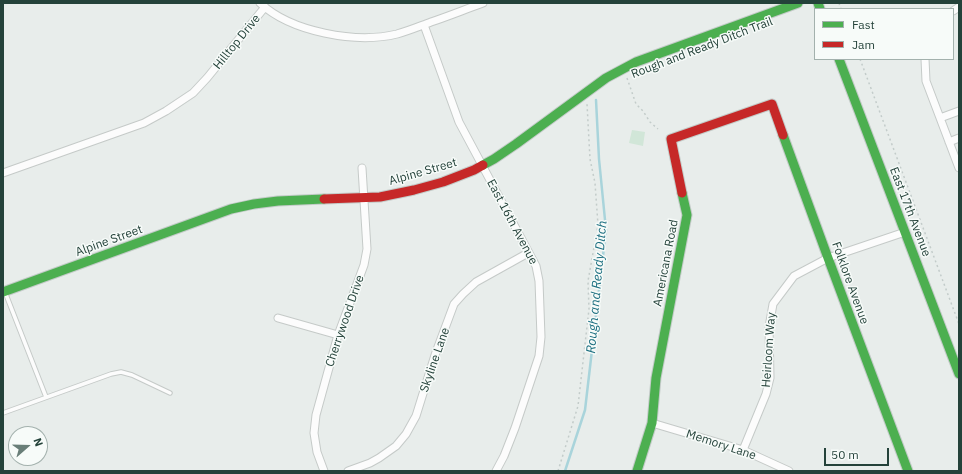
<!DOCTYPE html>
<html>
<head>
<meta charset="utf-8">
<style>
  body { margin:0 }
  #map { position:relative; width:962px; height:474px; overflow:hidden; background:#e8edeb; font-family:"IBM Plex Sans",sans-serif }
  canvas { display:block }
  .frame { position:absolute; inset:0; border:4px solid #24423a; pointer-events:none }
  .legend { position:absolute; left:814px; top:8px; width:140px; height:52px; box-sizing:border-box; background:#f7fbf9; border:1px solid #a3b1ad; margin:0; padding:5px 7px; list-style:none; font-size:12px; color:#24423a }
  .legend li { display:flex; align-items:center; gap:8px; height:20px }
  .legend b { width:20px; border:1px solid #a3b1ad }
  .north { position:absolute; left:8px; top:426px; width:40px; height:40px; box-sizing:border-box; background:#f7fbf9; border:1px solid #a3b1ad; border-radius:50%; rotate:70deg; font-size:11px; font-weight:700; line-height:16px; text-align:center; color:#24423a }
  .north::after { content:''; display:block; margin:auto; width:14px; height:18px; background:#697e78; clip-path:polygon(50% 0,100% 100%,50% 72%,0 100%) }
  .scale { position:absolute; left:824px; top:448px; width:65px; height:18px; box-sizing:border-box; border:2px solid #24423a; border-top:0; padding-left:5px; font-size:12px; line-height:14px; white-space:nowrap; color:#24423a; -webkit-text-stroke:3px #f7fbf9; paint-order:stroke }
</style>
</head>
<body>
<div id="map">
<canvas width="962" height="474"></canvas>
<div class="frame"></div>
<ul class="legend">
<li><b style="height:5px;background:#4caf50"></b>Fast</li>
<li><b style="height:5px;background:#c62828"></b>Jam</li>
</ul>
<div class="north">N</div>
<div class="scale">50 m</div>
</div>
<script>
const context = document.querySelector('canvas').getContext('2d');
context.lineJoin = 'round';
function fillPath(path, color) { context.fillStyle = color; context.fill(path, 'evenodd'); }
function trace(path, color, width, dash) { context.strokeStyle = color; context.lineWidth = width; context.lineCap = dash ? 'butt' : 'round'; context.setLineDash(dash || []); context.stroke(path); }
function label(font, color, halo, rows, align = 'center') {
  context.font = font + ' "IBM Plex Sans",sans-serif'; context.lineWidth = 3; context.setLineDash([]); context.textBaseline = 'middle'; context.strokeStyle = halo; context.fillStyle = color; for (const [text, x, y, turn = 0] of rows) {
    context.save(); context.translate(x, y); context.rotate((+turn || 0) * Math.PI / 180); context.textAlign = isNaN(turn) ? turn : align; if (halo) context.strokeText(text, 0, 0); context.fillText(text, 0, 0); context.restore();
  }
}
fillPath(new Path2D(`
  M632 130 645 132 643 146 629 143Z`), '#d1e6d8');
trace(new Path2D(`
  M565 471 585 410 606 230 599 159 596 100`), '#a9d4db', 2.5);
const lane = new Path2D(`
  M5 292 46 397
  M3 413 111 374 121 372 132 375 170 393`);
const street = new Path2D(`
  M260 3C291 32 356 44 397 34 408 31 420 26 431 22 449 16 466 9 483 3
  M953 11 959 7
  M424 25 459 122 536 266 539 281 541 337 539 356 515 428 504 456 496 471
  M925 59 926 81 959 168
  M940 118 959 111
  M949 142 959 138
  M3 173 144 123 166 111 193 93 207 78 265 7
  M278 318 338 335
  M652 423 743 450 789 471
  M743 450 766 394 770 378 769 327 773 304 794 276 828 258 905 232
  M324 471 317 452 314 433 316 415 338 335 364 265 367 249 362 168
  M348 471 370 463 379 458 396 446 406 434 416 416 435 355 454 304 463 294 476 282 528 253`);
const fast = new Path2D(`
  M818 3 820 9
  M839 59 959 374
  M783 135 828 258 908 471
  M483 165 494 159 516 144 606 78 636 62 798 3
  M3 292 231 209 254 204 278 201 324 199
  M637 471 652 423 656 378 687 215 682 193`);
const jam = new Path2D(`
  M682 193 671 139 772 104 783 135
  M324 199 380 197 414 190 443 182 474 170 483 165`);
trace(lane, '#c5cac8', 5.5);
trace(street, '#c5cac8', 9);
trace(fast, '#c3cbc8', 11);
trace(jam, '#c3cbc8', 11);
trace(new Path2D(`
  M839 3 841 9
  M860 59 959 324
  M627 78 636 104 643 111 650 122 658 129
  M558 471 578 406 589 309 588 281 598 225 595 183 590 159 587 104`), '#c3ccca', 1.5, [2, 3]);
trace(lane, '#fcfcfc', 3.5);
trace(street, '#fcfcfc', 7);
trace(fast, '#4caf50', 9);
trace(jam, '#c62828', 9);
label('12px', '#24423a', '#f7fbf9', [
  ["Hilltop Drive",237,42,-51],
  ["Rough and Ready Ditch Trail",702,48,-21],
  ["Alpine Street",423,172,-16],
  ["East 17th Avenue",910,212,69],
  ["East 16th Avenue",512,222,62],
  ["Alpine Street",109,241,-20],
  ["Americana Road",666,263,-79],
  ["Folklore Avenue",850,283,70],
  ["Cherrywood Drive",345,321,-71],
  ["Heirloom Way",769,350,-86],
  ["Skyline Lane",435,360,-71],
  ["Memory Lane",721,445,18]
]);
label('italic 13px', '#1c6f80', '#f7fbf9', [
  ["Rough and Ready Ditch",597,287,-85]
]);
</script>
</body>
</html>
